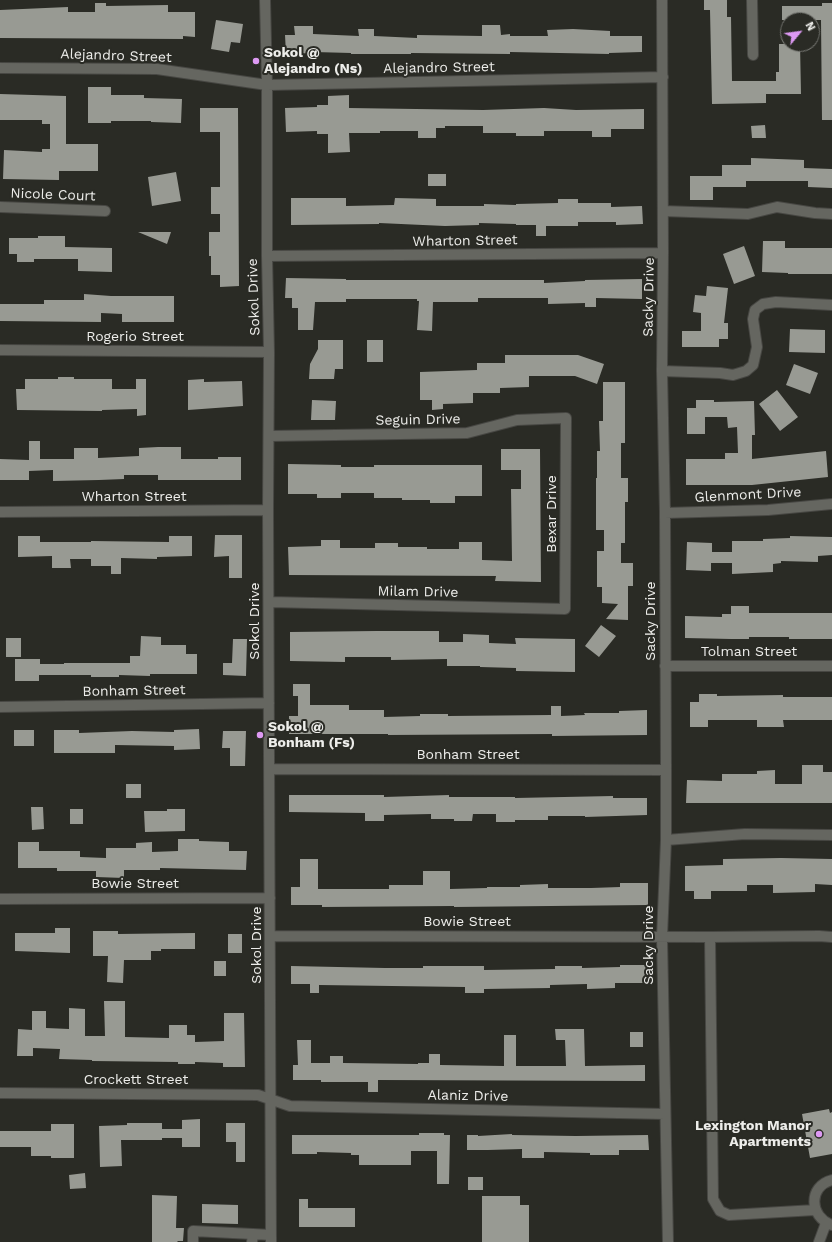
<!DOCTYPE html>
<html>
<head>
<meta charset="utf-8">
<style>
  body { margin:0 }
  #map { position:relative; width:832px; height:1242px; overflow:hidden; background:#2a2b25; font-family:"Work Sans",sans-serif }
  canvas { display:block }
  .north { position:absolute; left:780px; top:12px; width:40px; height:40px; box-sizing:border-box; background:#2a2b25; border:1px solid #787974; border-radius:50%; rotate:61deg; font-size:11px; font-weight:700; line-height:16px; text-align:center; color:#ededea }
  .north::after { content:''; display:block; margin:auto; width:14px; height:18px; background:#dd99f3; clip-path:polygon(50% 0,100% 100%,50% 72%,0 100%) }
</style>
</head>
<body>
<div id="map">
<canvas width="832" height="1242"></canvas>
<div class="north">N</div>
</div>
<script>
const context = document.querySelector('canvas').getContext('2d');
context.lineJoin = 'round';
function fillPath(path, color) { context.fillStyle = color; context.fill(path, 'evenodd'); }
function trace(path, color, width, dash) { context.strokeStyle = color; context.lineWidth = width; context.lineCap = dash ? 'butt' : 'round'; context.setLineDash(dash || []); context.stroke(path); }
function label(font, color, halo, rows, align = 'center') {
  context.font = font + ' "Work Sans",sans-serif'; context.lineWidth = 4; context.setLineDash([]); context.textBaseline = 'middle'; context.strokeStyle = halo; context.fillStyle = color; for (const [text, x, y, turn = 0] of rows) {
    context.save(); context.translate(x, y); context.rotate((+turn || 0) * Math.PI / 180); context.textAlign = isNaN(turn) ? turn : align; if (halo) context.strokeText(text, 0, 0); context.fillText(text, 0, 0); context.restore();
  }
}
fillPath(new Path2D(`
  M704 0H727V17H731L732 81H776V72H779V44H800L801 94H766V103L712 104 710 10H704Z
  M95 3H106V6L168 5V12H195V37L183 36V39L0 38V10L68 7V12H95Z
  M822 3H832V120H822L821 20H782V6H822Z
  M216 20 243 24 240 43 231 42 229 52 211 49Z
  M482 25H500L501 35 510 34V36H548L547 30 573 29 610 31V36H642V52L609 53V54L510 52V54L411 53V54H351V53L314 52V53L286 54 285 35H295L294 26H313V34L359 36 358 29H374V36L417 38V35L482 36Z
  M88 87H111V95H144V98L182 99 181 123 151 122V121H111V123H88Z
  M0 94 66 96V144H98V171H59V180L3 179 4 150 42 152V149H50V124H42V120H0Z
  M349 95V108L483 110 544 108 576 110 644 109V129H611V137H592V131H544V136H516V133H483V126H445V128H436V138H418V131H380V133H349L350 152 328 153V134H317V131L286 132 285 108 317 107V105H328V96Z
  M200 108H238L239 286 220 287V275H211V256H209V232H220V214H211V187H220V132H200Z
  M765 125 766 138H752L751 126Z
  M751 158 804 160V168L832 169V188L808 187V181H746V187H713V200H690V176H722V165H751Z
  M176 172 181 201 152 206 148 177Z
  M428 174H446V186H428Z
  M291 198H346V206L394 205 395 198 436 199V206H484V204L516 205V204L558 203V199H578V203H611V207L642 206 643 224 616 225V222H578V226H546V236H536V225H516V224L479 223V225L445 226 379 223V224L291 225Z
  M138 232H171L167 244Z
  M38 236H65V247L112 248V272L78 271V259H34V262H17V254H9V238H38Z
  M763 241H785V248H832V274H788V273L762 272Z
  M744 246 755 276 734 284 723 254Z
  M286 278 346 279V280H544V283L585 281V280L642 279V299L596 298V307H585V303L548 304V298H478V302H433L432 331 417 330 419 301H417V299H346V302H315L313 330H298V308H292V298H285Z
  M707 286 728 288 724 323H728V339H719V347H682V331H701V313L693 312 695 295 706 296Z
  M84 294 111 296H174V322H122V314L101 313V322L0 321V304H44V300H84Z
  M790 329 825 330V353L789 352Z
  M318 340H343V369H335L334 379H309L310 364 318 349Z
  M367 340H383V362H367Z
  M505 355H578L604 364 597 384 575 376H529V387L500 388V393H473V403L443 404V409L432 410V400H420V372L477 370V363H505Z
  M794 364 818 373 810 394 786 385Z
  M58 377H74V379H112V389H136V379H146V415L137 416V409L102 410V411L17 410 16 389H25V379H58Z
  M204 379V382L242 381 243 406 188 410V380Z
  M603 382H625V443H621V478H628V502H625V543H621V563H633V586H628V620L606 619 618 604 602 603V587H597V551H604V530H596V478H597V451H600L599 421H603Z
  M777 390 798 417 780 431 759 404Z
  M312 400 336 401 335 420H311Z
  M696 400H714V402L754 401 755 435H752V459L826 451 828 477 752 485H686V459H725V453H738L737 427 728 428 727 417H705V434H687V408H696Z
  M29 441H40V459H74V448H98V458L139 456V448L158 447H181V459H218V457H241V480H158V475H124V479L99 480 53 481V470L29 471V480H0V459L29 460Z
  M501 449H540L541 582 495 581 496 576 289 575 288 547 321 546V540H340V548H375V543H398V547H427V549H459V542H482V560L512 561 511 489H521V470H501Z
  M288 464 341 465V467H374V465H482V496H455V503H430V500H402V498H374V493H341V498H317V494H288Z
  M215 535H242V578H229V556L214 557Z
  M18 536H40V542H91V541L169 542V536H192V556L157 557V559L121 558V574H111V566H91V559H70L71 568H52V556L18 557Z
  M790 536 832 537V555L818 556V562L781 561V563L773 564V572L732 574V563H711V571L686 570 687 542 712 543V552H732V541H763V539L790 538Z
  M731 606H749V613H832V639H789V637H749V639H731L685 638V616L722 617V614H731Z
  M601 625 616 636 599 657 585 646Z
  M376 631H439V642H463V634L489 635V643L516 644 515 638 575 639V672L516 671V668L480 667V666H447V659L391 660V657H345V662L290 661V632Z
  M141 636 161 637V645H186V654H197V674H150V676L119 675V677H91V675H39V681H15V659H40V664H64V663H130V656H140Z
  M6 638H21V657H6Z
  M233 639H247L246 676 223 675V663H232Z
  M293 684H310V705H349V710H384V717L420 716V714H448V716L551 715V706H561V716L585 715 584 713H619V711L647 710V735L552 736V734L388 735V734H289V716H298V696H293Z
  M699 694H717V696L783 695V697H832V720H783L784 727H757V720H708V727H690V702H699Z
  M199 729 200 749 174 750V746L115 745V753H54V730H79V733L132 731 174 732V730Z
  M14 730H34V746H14Z
  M223 731H246L245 766H230V748H222Z
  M802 765H823V772H832V803H686L687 780 722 781V774H757V771L775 770V784H802Z
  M126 784H141V798H126Z
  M289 795H384V797L449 795V797H515V798L613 796V798H647V815L585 817V816H548V820H515V822H496V814H473L472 821H454V819H431V814L384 815V821H365V813L289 812Z
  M31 807H43L44 829 32 830Z
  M70 809H83V824H70Z
  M167 809H185V831L145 832 144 811H167Z
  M178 839H199V841L229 842V851H247L246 870 160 868V870H124V878L96 877V871H57V868H18V842H39V851H80V857L106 858V848H136V843L152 842V852L178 851Z
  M781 858 832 859V885L815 884V892L773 893V885H747V891H711V899H694V891H685V866L723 865V859Z
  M300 859H318V889H389V885H423V871H450V889L487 888V887H520V885L548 884V888H591L620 887V883H648V905L454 907V906L322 907V905H291V887H300Z
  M55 928H70V953L15 951V933H55Z
  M93 931H118V934L195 933V949H161V951H151V960H124L123 983 107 982 108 956H93Z
  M228 934H242V953H228Z
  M214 961H226V976H214Z
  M620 965H649L648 983H615V988L587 989V984L550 985V988L484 989V993H465V987L319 985V993H310V984H291V966L385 968H423V966H484V970L555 969V966H582V968L620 967Z
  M104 1001H125V1037L169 1038V1025H187V1035H195V1042L224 1041V1013H244L245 1067H223V1063L195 1062V1064H178V1062L92 1061V1060L59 1059 60 1049 33 1048V1056H17L18 1029 32 1030V1011H46V1028L69 1029V1008L85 1009V1036H105Z
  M555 1029H584L585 1066 645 1065V1081L378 1080V1092H368V1082H321V1080H293V1065H298L297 1040H311V1063H330V1056H343V1063L418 1064V1063H429V1054H440V1065L504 1066V1035H516V1066H566L565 1040H556Z
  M630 1032H643V1047H630Z
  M829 1109 830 1113 832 1112V1154L810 1158 802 1114Z
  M200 1119V1147H182V1138H162V1140H121L122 1166 100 1167 99 1126 127 1125V1123H162V1129H182V1120Z
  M226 1123H245V1162H236V1142H226Z
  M51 1124H74V1158H51V1156H31V1147H0V1131H51Z
  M419 1133H444V1135H450L449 1184H437V1151H411V1165H359V1155H351V1153L317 1152V1154H292V1135H419Z
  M512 1134V1135L576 1136 648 1135 649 1150H619V1155H590V1153L544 1152V1158H522V1149L488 1150H467V1135H478V1136Z
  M85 1173 86 1188 70 1189 69 1175Z
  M468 1177H483V1190H468Z
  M152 1195 177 1196 176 1228H184L183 1241H178L177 1242H152Z
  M482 1196H520V1205H529V1242H482Z
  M299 1199H308V1208H355V1227H299Z
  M202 1204 238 1205V1224L202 1223Z`), '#989a93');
const minor = new Path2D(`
  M265 0 267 85V256L269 352 268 510 271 1242
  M662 0 663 253 662 371 665 513 666 770V840L662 937 668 1242
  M752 0 753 55
  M0 68 157 69 267 85 663 77
  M0 207 105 211
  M663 211 748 214 777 207 815 213 832 214
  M267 256 663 253
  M0 350 269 352
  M662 371 720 373 733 375 746 371 753 365 757 347 753 319 755 310 763 304 776 302 832 305
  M269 436 467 433 517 420 566 418 565 609 270 602
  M0 512 268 510
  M665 513 768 510 832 504
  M665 666H832
  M0 707 269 703
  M270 769 666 770
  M666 840 745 834 832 835
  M0 899 270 898
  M271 936 710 937
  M0 1093 258 1095 290 1106 665 1114
  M832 1180C808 1186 809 1217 832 1225
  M815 1210 729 1215 720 1211 713 1199 710 937 819 936 832 937
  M193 1242V1231L253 1234
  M252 1242 253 1234 271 1235
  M819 1242 826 1223`);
trace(minor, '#474743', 12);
trace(minor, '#656660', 10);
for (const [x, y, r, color] of [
  [256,61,4,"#dd99f3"],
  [260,735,4,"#dd99f3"],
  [819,1134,4,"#dd99f3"]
]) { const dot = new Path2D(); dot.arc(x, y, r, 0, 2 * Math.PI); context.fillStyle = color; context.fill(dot); trace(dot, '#2a2b25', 1.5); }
label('bold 14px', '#ededea', '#2a2b25', [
  ["Sokol @",264,53],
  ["Alejandro (Ns)",264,69],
  ["Sokol @",268,727],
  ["Bonham (Fs)",268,743],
  ["Lexington Manor",811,1126,"right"],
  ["Apartments",811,1142,"right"]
], 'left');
label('14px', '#ededea', '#2a2b25', [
  ["Alejandro Street",116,56,2],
  ["Alejandro Street",439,68,-1],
  ["Nicole Court",53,195,2],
  ["Wharton Street",465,241,-1],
  ["Sokol Drive",254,297,-92],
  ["Sacky Drive",649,297,-89],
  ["Rogerio Street",135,337],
  ["Seguin Drive",418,420,-1],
  ["Glenmont Drive",748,495,-3],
  ["Wharton Street",134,497],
  ["Bexar Drive",552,514,-90],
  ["Milam Drive",418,592,1],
  ["Sokol Drive",255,621,-90],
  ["Sacky Drive",651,621,-90],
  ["Tolman Street",749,652],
  ["Bonham Street",134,691,-1],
  ["Bonham Street",468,755],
  ["Bowie Street",135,884],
  ["Bowie Street",467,922],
  ["Sokol Drive",257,945,-90],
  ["Sacky Drive",649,945,-90],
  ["Crockett Street",136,1080],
  ["Alaniz Drive",468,1096,1]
]);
</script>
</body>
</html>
